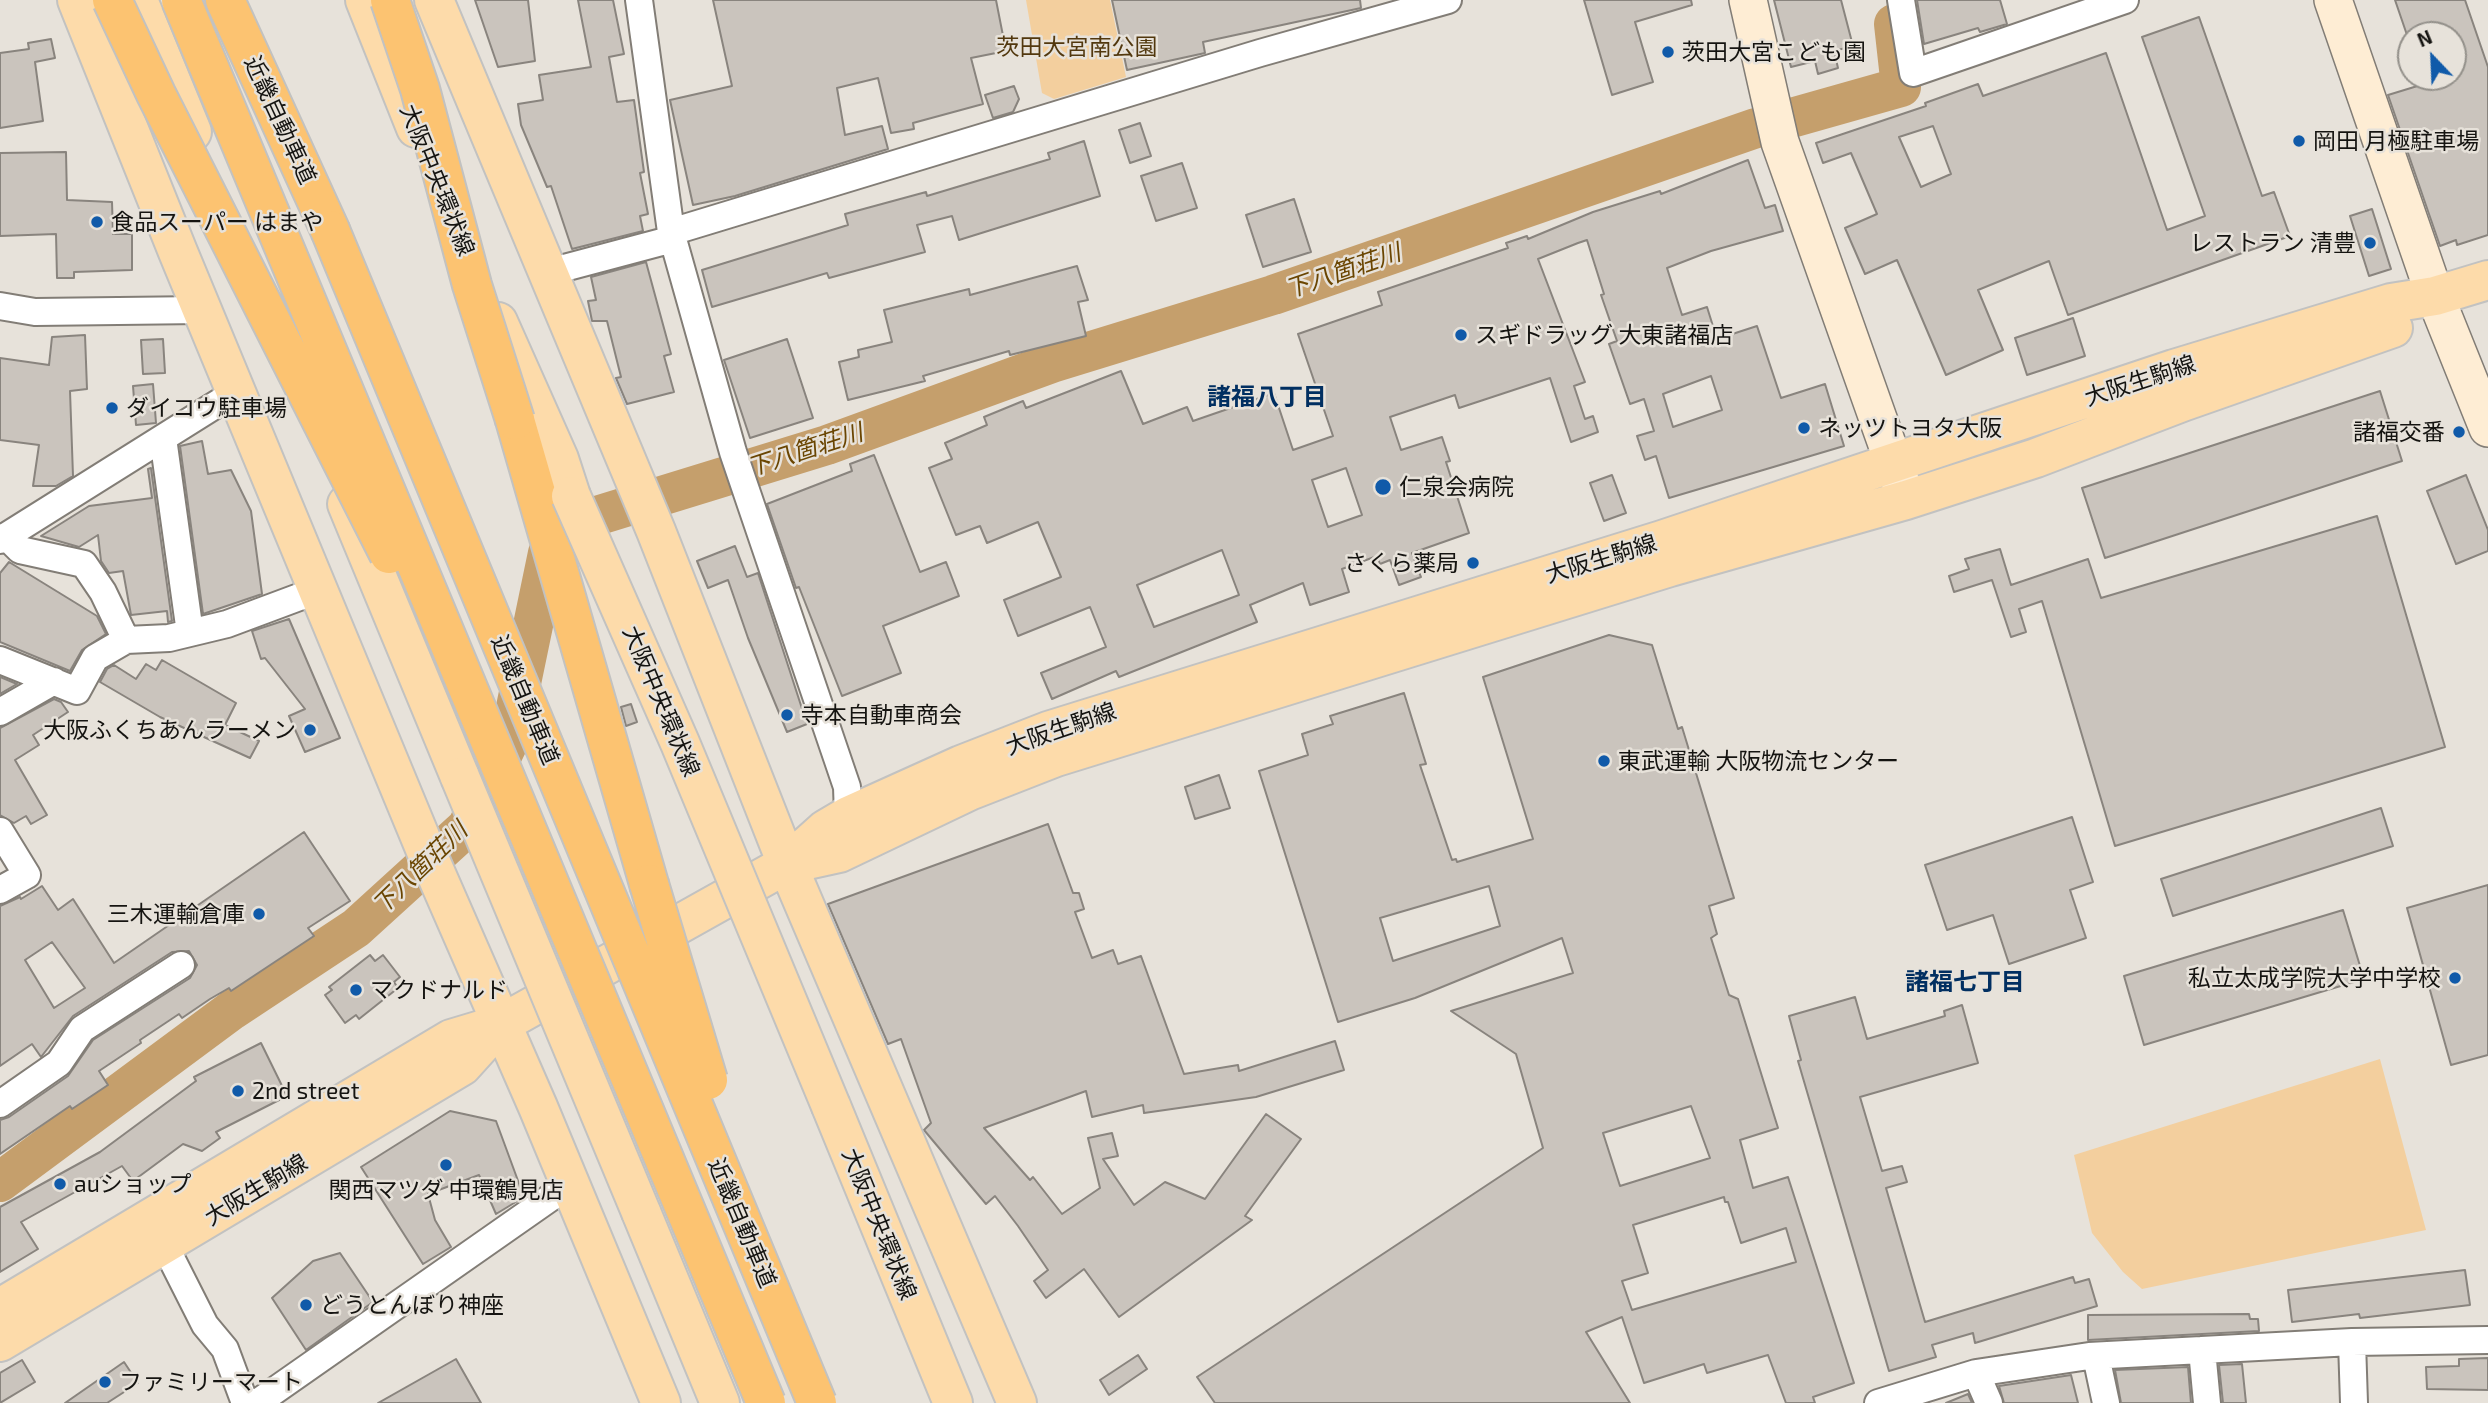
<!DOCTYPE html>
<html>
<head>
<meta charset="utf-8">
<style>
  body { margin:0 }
  #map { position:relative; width:2488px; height:1403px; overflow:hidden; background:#e7e2da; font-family:"Exo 2",sans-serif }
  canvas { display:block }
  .north { position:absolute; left:2397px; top:21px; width:70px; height:70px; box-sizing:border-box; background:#e7e2da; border:2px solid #93908a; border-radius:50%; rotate:337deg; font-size:19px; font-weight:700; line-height:28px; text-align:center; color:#151411 }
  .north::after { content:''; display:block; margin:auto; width:24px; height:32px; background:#105aa9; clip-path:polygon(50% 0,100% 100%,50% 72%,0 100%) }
</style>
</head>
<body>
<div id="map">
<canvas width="2488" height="1403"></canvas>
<div class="north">N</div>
</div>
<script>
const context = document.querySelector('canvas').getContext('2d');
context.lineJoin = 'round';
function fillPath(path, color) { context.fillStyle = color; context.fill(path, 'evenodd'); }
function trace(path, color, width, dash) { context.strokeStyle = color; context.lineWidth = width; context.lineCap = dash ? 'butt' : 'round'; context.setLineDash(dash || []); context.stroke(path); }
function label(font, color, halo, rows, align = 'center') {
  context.font = font + ' "Exo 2","Noto Sans JP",sans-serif'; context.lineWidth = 5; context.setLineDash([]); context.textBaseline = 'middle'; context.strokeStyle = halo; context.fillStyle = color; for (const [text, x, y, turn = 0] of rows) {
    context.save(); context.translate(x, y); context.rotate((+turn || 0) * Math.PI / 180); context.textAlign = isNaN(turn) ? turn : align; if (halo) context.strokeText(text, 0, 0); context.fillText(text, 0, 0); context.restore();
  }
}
fillPath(new Path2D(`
  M1026 0H1110L1126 77 1054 99 1042 93Z
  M2380 1059 2426 1230 2142 1289 2123 1272 2092 1233 2074 1155Z`), '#f3cf9e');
trace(new Path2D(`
  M0 1182 232 1010 356 928 467 827 509 741 548 553 593 517 827 445 1052 363 1273 295 1756 128 1901 87 1894 24`), '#c59f6c', 40);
const building = new Path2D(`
  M475 0H528L535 61 498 67Z
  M578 0H613L624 54 609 57 617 102 634 100 644 172 640 173 648 214 640 216 643 231 572 249 551 186 547 187 521 125 518 104 543 100 539 75 591 67Z
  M713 0H996L1006 51 971 58 983 104 913 123 914 129 891 133 878 78 837 88 845 135 882 126 888 149 735 196 693 205 670 100 732 86Z
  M1112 0H1360L1361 8 1203 42 1205 53 1127 70Z
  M1584 0H1691L1692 5 1635 22 1653 82 1612 95Z
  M1774 0H1841L1853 46 1834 51 1838 68 1818 74 1815 61 1791 67Z
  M1917 0H2000L2007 24 1980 32 1978 28 1924 44Z
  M2395 0H2465L2488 67V235L2457 245 2456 240 2440 246 2388 95 2424 84 2422 77H2453V35H2407Z
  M2199 17 2262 196 2274 192 2290 236 2068 315 2049 261 1978 290 2003 350 1946 375 1897 260 1865 274 1845 228 1877 214 1851 153 1823 163 1816 143 1926 106 1925 103 1978 84 1983 96 2106 53 2167 230 2205 216 2142 37ZM1933 126 1951 174 1921 187 1899 137Z
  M51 39 55 58 35 62 43 121 0 128V53L29 49 28 43Z
  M1014 86 1019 99 1013 112 993 118 985 95Z
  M1140 123 1151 156 1130 163 1119 130Z
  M1084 141 1100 196 959 240 952 216 917 225 925 252 829 278 827 273 712 307 702 270 848 225 845 214 926 192 927 196 1050 159 1048 153Z
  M66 152 67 200 112 202 113 234H132V270L74 272V278H57L56 234 0 236V153Z
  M1748 160 1765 208 1775 205 1783 231 1711 251 1667 268 1682 315 1707 307 1717 339 1757 326 1781 398 1825 384 1844 446 1669 498 1656 456 1645 460 1637 436 1654 431 1644 399 1630 404 1609 344 1617 341 1601 295 1604 294 1587 240 1578 243 1538 259 1585 382 1574 386 1585 419 1593 416 1598 432 1571 442 1550 378 1459 408 1455 395 1390 417 1401 450 1442 437 1450 461 1446 462 1469 533 1412 553 1421 577 1399 585 1390 560 1380 564 1377 556 1342 569 1349 592 1310 605 1303 583 1250 605 1257 622 1119 677 1116 671 1052 699 1041 673 1106 647 1090 607 1018 636 1004 600 1061 577 1038 522 987 543 980 526 956 535 929 468 952 459 945 443 987 425 984 417 1023 401 1026 408 1121 371 1143 424 1187 407 1193 421 1274 393 1293 450 1333 436 1298 334 1382 305 1378 292 1508 248 1506 243 1527 236 1528 239 1593 212 1660 191 1661 194ZM1711 376 1722 410 1673 427 1663 394ZM1346 468 1362 515 1328 527 1312 480ZM1222 550 1239 595 1154 627 1137 585Z
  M1182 163 1197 208 1156 221 1141 176Z
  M1294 199 1311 252 1263 267 1246 215Z
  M2372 209 2391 269 2369 276 2350 216Z
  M646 262 671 354 664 356 674 392 627 404 616 378 621 377 607 321H592L588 301 596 300 591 277Z
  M1077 266 1088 300 1078 302 1086 336 1010 355 1009 351 923 376 925 381 848 400 839 362 859 357 858 350 892 342 884 310 969 289 970 295Z
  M2073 318 2085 356 2027 375 2015 338Z
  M85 335 87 389 70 391 73 476 56 486H33L39 445 0 440V358L49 365 52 337Z
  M163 339 165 373 143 374 141 340Z
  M787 339 813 418 750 438 724 360Z
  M153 384 156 423 136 425 133 386Z
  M2380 391 2402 461 2105 558 2082 488Z
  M202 441 208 474 231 470 251 511 262 594 203 614 180 446Z
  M874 455 920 572 946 562 959 596 883 626 901 673 842 696 799 587 796 588 767 504 852 471 850 464Z
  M151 468 172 621 168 622 167 611 131 615 123 571 109 573 101 561 98 535 79 547 41 536 89 506 152 498 148 469Z
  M1612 475 1626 513 1604 521 1590 483Z
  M2466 475 2488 530V551L2456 564 2427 491Z
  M2377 516 2445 747 2115 846 2042 601 2019 609 2026 632 2011 637 1992 580 1954 592 1949 576 1969 569 1965 559 2000 549 2011 585 2088 559 2101 598Z
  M735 546 747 577 758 573 807 724 787 732 748 638 728 580 708 588 697 561Z
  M9 562 97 616 106 634 82 650 70 671 0 642V573Z
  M289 619 340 738 305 752 289 716 305 709 265 658 261 659 252 631Z
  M1609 635 1652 645 1678 729 1682 727 1734 898 1709 906 1717 934 1711 938 1729 995 1738 999 1778 1128 1740 1140 1753 1188 1788 1177 1854 1383 1813 1397 1815 1403H1786L1768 1355 1707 1373 1704 1364 1644 1383 1622 1317 1586 1332 1630 1403H1215L1197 1377 1543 1148 1516 1054 1451 1011 1573 973 1562 938 1415 998 1338 1022 1259 771 1308 755 1302 734 1333 724 1330 716 1404 693 1426 764 1420 765 1452 860 1456 859 1457 862 1533 839 1483 677ZM1489 886 1500 926 1393 961 1380 918ZM1691 1106 1710 1158 1620 1186 1603 1133ZM1724 1197 1725 1202H1728L1741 1243 1786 1228 1796 1262 1632 1310 1622 1281 1648 1273 1633 1225Z
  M162 660 236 703 225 725 259 741 250 758 160 717 100 682 107 669 114 665 136 679 146 664 156 670Z
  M0 677 17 684 0 694Z
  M54 699 61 702 68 712 33 735 39 745 15 760 47 815 31 824 26 816 14 823 0 815V728Z
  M631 704 637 722 626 726 621 707Z
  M1219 775 1230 808 1195 819 1185 787Z
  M2381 808 2393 846 2173 916 2161 879Z
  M2072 817 2093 882 2070 890 2086 938 2009 964 1993 915 1947 930 1925 865Z
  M1048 824 1073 893H1079L1084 909 1075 912 1092 958 1113 950 1118 964 1141 956 1184 1074 1238 1065 1239 1071 1335 1041 1344 1070 1256 1097 1144 1113 1143 1105 1092 1117 1086 1091 984 1128 1030 1180 1033 1177 1062 1214 1100 1188 1088 1138 1112 1133 1118 1156 1103 1159 1134 1205 1165 1182 1205 1199 1266 1114 1301 1139 1245 1216 1252 1220 1119 1317 1084 1269 1046 1298 1034 1281 1048 1270 1018 1226 995 1196 986 1204 924 1130 931 1123 901 1039 888 1044 828 904Z
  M304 832 350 901 308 928 314 936 231 991 229 988 210 999 182 1018 179 1014 140 1040 141 1043 99 1071 108 1085 72 1109 70 1106 0 1154V1120L9 1117 68 1076 93 1040 190 978 197 965 189 951 172 952 73 1016 41 1057 32 1044 0 1066V906L20 897 21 899 42 886 58 910 73 899 114 963ZM52 942 85 988 54 1008 25 960Z
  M2488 885V1055L2451 1065 2407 908Z
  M2343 910 2364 979 2144 1045 2124 976Z
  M370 955 375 961 383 955 400 977 394 982 398 988 359 1019 356 1015 345 1023 325 995 332 990 329 987Z
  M1855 997 1867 1039 1945 1016 1944 1011 1962 1005 1978 1063 1860 1097 1882 1171 1902 1166 1907 1182 1886 1188 1925 1322 2073 1277 2075 1283 2089 1279 2097 1306 1975 1343 1973 1333 1932 1345 1936 1357 1889 1371 1798 1061 1801 1060 1789 1016Z
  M261 1043 287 1096 216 1132 220 1138 202 1151 183 1144 133 1181 122 1166 21 1222 38 1249 0 1272V1207L100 1152 196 1081 194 1077Z
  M450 1111 496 1121 524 1197 496 1214 479 1175 428 1194 435 1220 451 1247 423 1264 361 1167Z
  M340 1253 373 1302 306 1350 272 1298 313 1261Z
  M2465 1270 2470 1305 2360 1318 2359 1314 2292 1322 2288 1290Z
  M2249 1314 2250 1319H2258L2259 1331 2088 1340V1315Z
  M1138 1355 1147 1369 1109 1395 1100 1380Z
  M2488 1358V1390L2427 1389 2426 1367 2459 1366V1359Z
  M456 1359 481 1403H378Z
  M22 1360 35 1382 0 1403V1373Z
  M124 1362 138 1383 107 1403H65Z
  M2242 1364 2246 1403H2223L2219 1365Z
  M2188 1367 2191 1403H2121L2115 1370Z
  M2071 1375 2078 1403H2004L1999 1386Z
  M1968 1394 1972 1403H1946Z`);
fillPath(building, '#cac4bd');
trace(building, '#89847e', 2);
const street = new Path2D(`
  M639 0 671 232 733 452 847 787 848 816
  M1901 0 1913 73 2125 0
  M671 232 1260 53 1448 0
  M549 272 673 239
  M0 306 35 312 202 310
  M163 438 190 633
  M6 536 20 550 84 564 103 592 126 640
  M0 540 236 392
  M0 660 77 691 95 658 126 640 169 638 227 624 318 590
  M0 712 54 681
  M0 831 27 875 0 890
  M0 1104 59 1063 82 1029 181 965
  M164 1244 205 1325 225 1349 245 1403
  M2352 1342 2354 1403
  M2202 1350 2207 1403
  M2096 1356 2106 1403
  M1976 1373 2089 1356 2352 1342 2488 1340
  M257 1403 570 1184
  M1878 1403 1976 1373 1989 1403`);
const secondary = new Path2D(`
  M1748 0 1780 142 1904 492
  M2333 0 2435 296 2488 428`);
const primary = new Path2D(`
  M77 0 178 252 426 851 538 1107 661 1403
  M138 0 192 132
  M365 0 416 128
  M434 0 656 531 787 864 1017 1403
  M498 322 559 459 571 496
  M347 504 460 777
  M789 864 839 853 969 791 1056 757 1670 567 1906 500 2036 458 2185 401 2393 328
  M831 1106 953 1403
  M641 1212 720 1403
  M0 1308 451 1039 501 1024 787 864 826 829 848 816 961 765 1048 731 1662 540 2174 369 2391 303 2435 296 2488 280
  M0 1342 462 1066 499 1025`);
const highway = new Path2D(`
  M225 0 330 230
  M515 420 649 884`);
trace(street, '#827d76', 30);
trace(secondary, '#827d76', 40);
trace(primary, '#c2c2c1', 42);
trace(highway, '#c2c2c1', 42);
trace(street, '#fff', 26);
trace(secondary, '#feedd4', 37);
trace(primary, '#fddbaa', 38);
trace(highway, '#fcc371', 38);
const primaryBridge = new Path2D(`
  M571 496 680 743 831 1106
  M460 777 641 1212`);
const highwayBridge = new Path2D(`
  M112 0 156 94 389 554
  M181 0 766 1403
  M390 0 420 89 472 285 515 420
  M330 230 817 1403
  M649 884 708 1080`);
trace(primaryBridge, '#c2c2c1', 42, []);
trace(highwayBridge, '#c2c2c1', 42, []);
trace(primaryBridge, '#fddbaa', 38);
trace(highwayBridge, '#fcc371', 38);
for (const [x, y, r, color] of [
  [1668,52,7,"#105aa9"],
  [2299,141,7,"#105aa9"],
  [97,222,7,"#105aa9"],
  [2370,243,7,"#105aa9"],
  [1461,335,7,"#105aa9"],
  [112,408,7,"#105aa9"],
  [1804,428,7,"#105aa9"],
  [2459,432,7,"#105aa9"],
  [1383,487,9,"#105aa9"],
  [1473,563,7,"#105aa9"],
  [787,715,7,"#105aa9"],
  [310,730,7,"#105aa9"],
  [1604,761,7,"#105aa9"],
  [259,914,7,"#105aa9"],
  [2455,978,7,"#105aa9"],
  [356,990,7,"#105aa9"],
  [238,1091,7,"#105aa9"],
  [446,1165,7,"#105aa9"],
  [60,1184,7,"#105aa9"],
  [306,1305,7,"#105aa9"],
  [105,1382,7,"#105aa9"]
]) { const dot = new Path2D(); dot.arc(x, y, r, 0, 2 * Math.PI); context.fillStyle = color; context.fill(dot); trace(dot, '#e7e2da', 2.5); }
label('23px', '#52380e', '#e7e2da', [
  ["茨田大宮南公園",1077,47]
]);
label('23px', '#151411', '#e7e2da', [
  ["茨田大宮こども園",1682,52],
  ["岡田 月極駐車場",2313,141],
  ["食品スーパー はまや",111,222],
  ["レストラン 清豊",2356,243,"right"],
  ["スギドラッグ 大東諸福店",1475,335],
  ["ダイコウ駐車場",126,408],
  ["ネッツトヨタ大阪",1818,428],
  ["諸福交番",2445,432,"right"],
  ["仁泉会病院",1399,487],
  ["さくら薬局",1459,563,"right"],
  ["寺本自動車商会",801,715],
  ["大阪ふくちあんラーメン",296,730,"right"],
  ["東武運輸 大阪物流センター",1618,761],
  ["三木運輸倉庫",245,914,"right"],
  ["私立太成学院大学中学校",2441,978,"right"],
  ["マクドナルド",370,990],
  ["2nd street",252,1091],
  ["auショップ",74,1184],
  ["関西マツダ 中環鶴見店",446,1190,"center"],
  ["どうとんぼり神座",320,1305],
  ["ファミリーマート",119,1382]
], 'left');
label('23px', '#151411', '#e7e2da', [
  ["近畿自動車道",280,120,65],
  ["大阪中央環状線",437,180,68],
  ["大阪生駒線",2140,381,-18],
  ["大阪生駒線",1601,559,-17],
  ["近畿自動車道",525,700,67],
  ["大阪中央環状線",661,701,67],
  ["大阪生駒線",1061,729,-19],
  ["大阪生駒線",256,1190,-31],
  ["近畿自動車道",742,1223,67],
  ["大阪中央環状線",879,1224,68]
]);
label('italic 24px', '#6a4501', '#e7e2da', [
  ["下八箇荘川",1343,271,-19],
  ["下八箇荘川",805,450,-18],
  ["下八箇荘川",420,868,-44]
]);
label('bold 24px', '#012f61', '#e7e2da', [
  ["諸福八丁目",1267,397],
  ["諸福七丁目",1965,982]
]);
</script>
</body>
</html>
